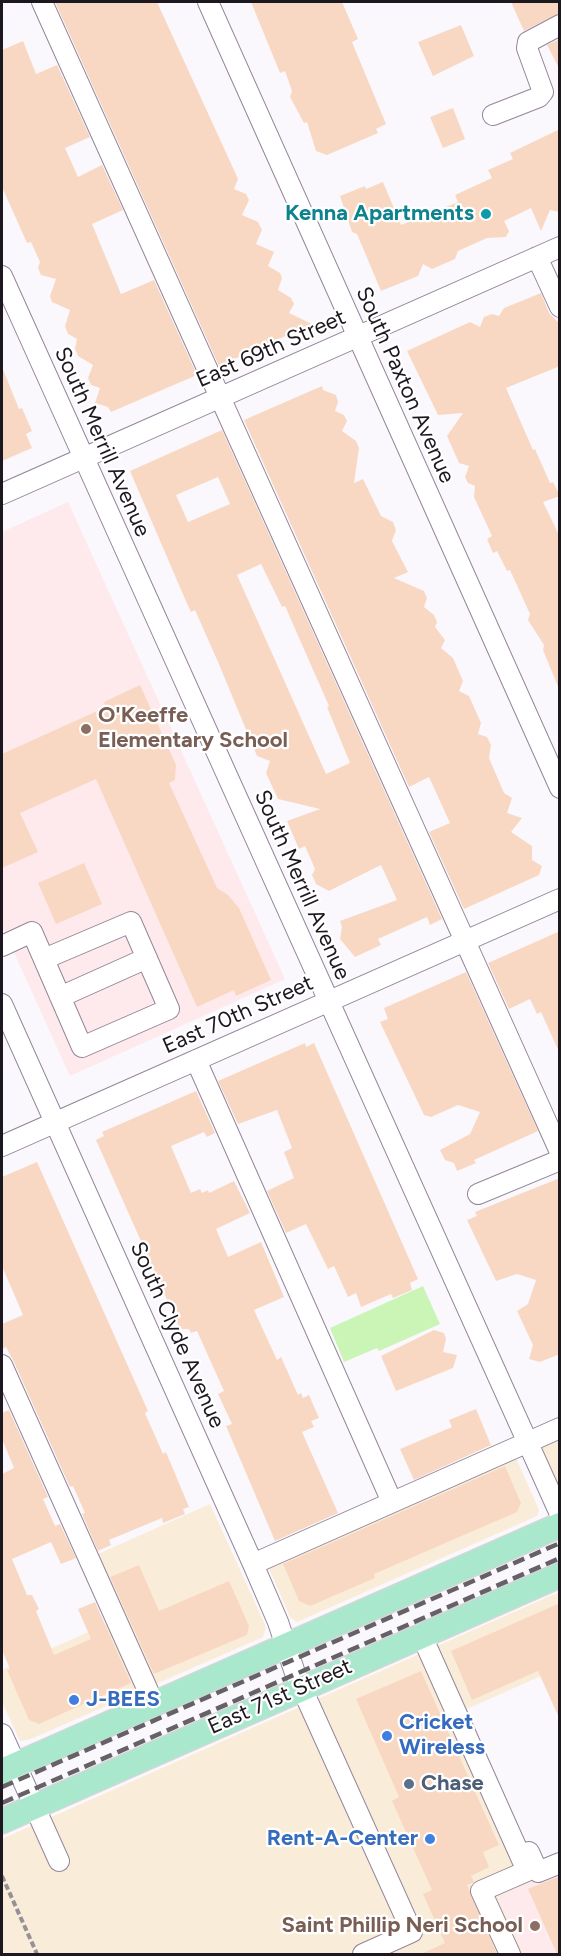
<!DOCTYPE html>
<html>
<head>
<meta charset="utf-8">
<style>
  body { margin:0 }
  #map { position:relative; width:561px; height:1956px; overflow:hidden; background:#faf8fc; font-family:Figtree,sans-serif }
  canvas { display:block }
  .frame { position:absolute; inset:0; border:3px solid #1d1820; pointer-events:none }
</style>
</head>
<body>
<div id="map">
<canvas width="561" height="1956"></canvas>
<div class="frame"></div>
</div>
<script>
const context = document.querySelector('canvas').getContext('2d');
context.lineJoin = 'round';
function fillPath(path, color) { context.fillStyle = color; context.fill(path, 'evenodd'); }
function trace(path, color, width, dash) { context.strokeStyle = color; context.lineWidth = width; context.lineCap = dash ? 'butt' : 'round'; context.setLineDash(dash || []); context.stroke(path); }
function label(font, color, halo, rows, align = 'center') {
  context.font = font + ' Figtree,sans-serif'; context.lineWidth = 4.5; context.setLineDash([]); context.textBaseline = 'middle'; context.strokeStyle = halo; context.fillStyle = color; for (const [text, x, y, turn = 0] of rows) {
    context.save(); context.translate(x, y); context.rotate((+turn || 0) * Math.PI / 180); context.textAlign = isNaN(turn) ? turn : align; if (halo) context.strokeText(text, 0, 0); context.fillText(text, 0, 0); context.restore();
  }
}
fillPath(new Path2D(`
  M559 1428V1489L537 1438Z
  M512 1449 539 1510 537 1516 297 1622 290 1617 265 1559Z
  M210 1504 266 1627 263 1637 31 1739 20 1741 2 1702V1670L116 1620 87 1559Z
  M559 1592V1668L467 1709 541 1879 498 1897 524 1954H2V1839Z`), '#f9edd9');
fillPath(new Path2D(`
  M68 502 285 979 70 1076 2 926V532Z
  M559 1870V1954H524L498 1897Z`), '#fee9ed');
fillPath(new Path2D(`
  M423 1286 440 1324 379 1351 377 1348 344 1362 330 1328Z`), '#cbf5b6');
fillPath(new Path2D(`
  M55 2H157L234 170 238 179 234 189 246 194 249 200 242 215 258 222 262 230 256 244 274 252 268 266 280 273 282 278 278 290 291 298 294 304 289 313 312 324 219 366Z
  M251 2H342L358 39 352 42 386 124 376 129 378 133 327 155 316 151 307 122 304 123 290 97 292 91 285 71 280 73Z
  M511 2H560V13L524 31Z
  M461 25 474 56 433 76 418 42Z
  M560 39V70L547 45Z
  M23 41 36 74 57 65 90 137 65 148 78 177 102 165 123 210 92 224 121 294 154 280 197 375 111 412 108 407 95 403 100 388 91 385 88 378 93 365 78 356 75 349 77 339 68 334 65 326 70 310 52 302 50 296 56 279 41 275 38 268 40 262 31 242 27 243 2 187V50Z
  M453 108 465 139 443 148 430 117Z
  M560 129V212L550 210 541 231 531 208 504 221 509 231 506 237 487 238 458 251 455 259 432 269 423 264 418 276 381 291 357 234 352 232 340 196 365 186 366 189 383 182 401 225 458 202 455 195 492 178 488 170 513 159 510 153Z
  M541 293 549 313 560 324V366L506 388 533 450 535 449 550 483 553 482 560 496 543 502 560 537 559 689 543 650 544 645 528 620 530 614 510 570 507 571 497 551 493 553 487 539 492 536 474 497 475 486 468 483 465 477 469 466 459 463 447 436 463 413 438 415 407 351 470 322 480 327 484 317 492 314 499 316 504 308Z
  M2 367 19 409 22 408 32 431 26 434 32 448 2 461Z
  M322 386 323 390 336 395 338 402 335 411 344 415 347 421 342 431 356 441 359 448 354 483 363 479 381 516 393 522 396 530 392 541 408 572 394 578 424 591 427 598 424 607 434 615 437 622 435 627 445 640 441 648 453 658 463 681 459 691 469 696 481 723 478 734 487 737 491 745 489 758 504 793 512 798 507 813 522 818 511 832 532 846V860L542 866 539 875 464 909 429 832 450 823 429 777 409 787 244 420Z
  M222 430 442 919 430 925 427 917 378 939 381 945 355 957 340 939 342 927 340 921 397 900 381 865 329 891 316 884 312 875 315 869 305 846 299 849 287 821 320 809 278 799 266 773 270 761 257 756 218 662 195 610 191 612 185 599 130 471ZM218 477 230 504 188 522 176 495ZM261 564 282 607 285 606 329 706 327 707 350 763 326 774 237 575Z
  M140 685 176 765 175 780 169 783 217 888 228 895 239 908 271 980 236 996 234 990 197 1007 96 779 20 813 38 852 2 868V754L106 707 104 702Z
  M84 863 102 904 56 924 38 883Z
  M560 931V1054L541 1012 537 1014 530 999 509 1009 488 963Z
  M466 972 538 1131 474 1160 476 1163 457 1171 454 1163 445 1160 440 1150 470 1134 480 1112 458 1105 431 1117 424 1115 380 1022 388 1019 384 1008Z
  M305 1043 306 1047 314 1043 418 1279 410 1283 412 1290 393 1298 391 1294 361 1307 356 1293 348 1297 334 1266 328 1269 306 1224 286 1233 267 1191 294 1178 284 1152 292 1148 277 1110 238 1124 218 1081Z
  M196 1091 215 1133 207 1137 204 1132 171 1146 191 1193 200 1189 202 1193 208 1190 209 1193 234 1181 250 1213 216 1229 228 1257 261 1242 284 1297 254 1310 277 1360 281 1357 298 1395 301 1393 303 1398 309 1395 319 1418 311 1421 314 1427 302 1432 338 1513 275 1541 226 1426 232 1424 218 1394 224 1391 197 1331 191 1333 189 1329H180L96 1140 104 1136 102 1132Z
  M37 1162 148 1411 145 1413 163 1454 166 1452 189 1507 183 1509 185 1514 163 1523 162 1518 109 1540 111 1545 98 1551 82 1514 85 1513 73 1486 70 1487 13 1360 6 1347 2 1349V1324L23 1315 2 1266V1177Z
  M560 1178V1354L540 1362 529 1359 533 1345 517 1311 528 1304 536 1280 517 1274 496 1281 467 1220 477 1216 475 1212Z
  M434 1330 444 1333 446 1339 443 1352 457 1355 453 1368 396 1391 381 1356Z
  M476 1409 491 1445 414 1480 400 1449 452 1427 449 1420Z
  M9 1410 48 1497 43 1499 55 1526 60 1524 76 1558 61 1564 51 1542 12 1559 27 1595H32L39 1609 36 1611 54 1655 91 1639 78 1609 95 1602 131 1683 39 1724 29 1720 7 1670 10 1669 2 1650V1474L14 1468 2 1439V1413Z
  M505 1466 521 1503 517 1512 374 1574 375 1578 310 1606 299 1601 283 1564Z
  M139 1565 159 1611 229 1581 249 1626 247 1635 154 1674 110 1577Z
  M560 1603V1720L538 1671 472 1700 451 1651Z
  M421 1671 499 1845 483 1852 489 1867 471 1876 474 1882 467 1885 497 1954H421L445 1943 423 1894 432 1890 392 1801 399 1797 356 1699Z
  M560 1876V1954H557L528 1889Z`), '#f9d8c3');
const minor = new Path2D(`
  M42 2 560 1152
  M208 2 560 788
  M493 115 539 97 543 92 527 48 528 42 560 25
  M537 257 560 307
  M2 276 560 1514
  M2 494 560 247
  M2 946 32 932 82 1047 169 1009 131 922 44 959
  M60 997 147 958
  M2 1004 253 1564 278 1622 295 1673 412 1932 363 1954
  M196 1060 392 1502
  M2 1146 560 899
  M478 1194 560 1160
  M2 1365 154 1704
  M253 1564 560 1428
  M421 1634 527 1871 481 1891 510 1954
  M2 1734 59 1861
  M529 1852 538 1872 560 1863`);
const major = new Path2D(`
  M2 1771 560 1525
  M2 1821 560 1575`);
trace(minor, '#93869a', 22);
trace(major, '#d6d5d7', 27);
trace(new Path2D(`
  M2 1876 37 1954`), '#959197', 4, [6, 3]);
trace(minor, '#fff', 20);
trace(major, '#aae8ce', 24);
trace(new Path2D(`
  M2 1787 560 1543
  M2 1803 560 1558`), '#656167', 4.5, [12, 6]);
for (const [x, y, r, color] of [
  [486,214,6,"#0f9aa8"],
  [86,729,6,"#8d6e63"],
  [74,1700,6,"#3f7fe0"],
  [387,1736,6,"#3f7fe0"],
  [409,1784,6,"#5c6f8a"],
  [430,1839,6,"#3f7fe0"],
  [535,1926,6,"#8d6e63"]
]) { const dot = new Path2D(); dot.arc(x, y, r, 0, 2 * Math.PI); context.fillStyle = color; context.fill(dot); trace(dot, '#fff', 2); }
label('bold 22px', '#0d838f', '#fff', [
  ["Kenna Apartments",474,214]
], 'right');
label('22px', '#1d1820', '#fff', [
  ["East 69th Street",271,349,-24],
  ["South Paxton Avenue",405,385,66],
  ["South Merrill Avenue",102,442,66],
  ["South Merrill Avenue",302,885,66],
  ["East 70th Street",238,1015,-24],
  ["South Clyde Avenue",177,1335,66],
  ["East 71st Street",280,1697,-24]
]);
label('bold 22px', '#785e54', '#fff', [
  ["O'Keeffe",98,716],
  ["Elementary School",98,741],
  ["Saint Phillip Neri School",523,1926,"right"]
], 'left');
label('bold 22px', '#366cbe', '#fff', [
  ["J-BEES",86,1700],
  ["Cricket",399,1723],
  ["Wireless",399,1748],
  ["Rent-A-Center",418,1839,"right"]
], 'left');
label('bold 22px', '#4e5e75', '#fff', [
  ["Chase",421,1784]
], 'left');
</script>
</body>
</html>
